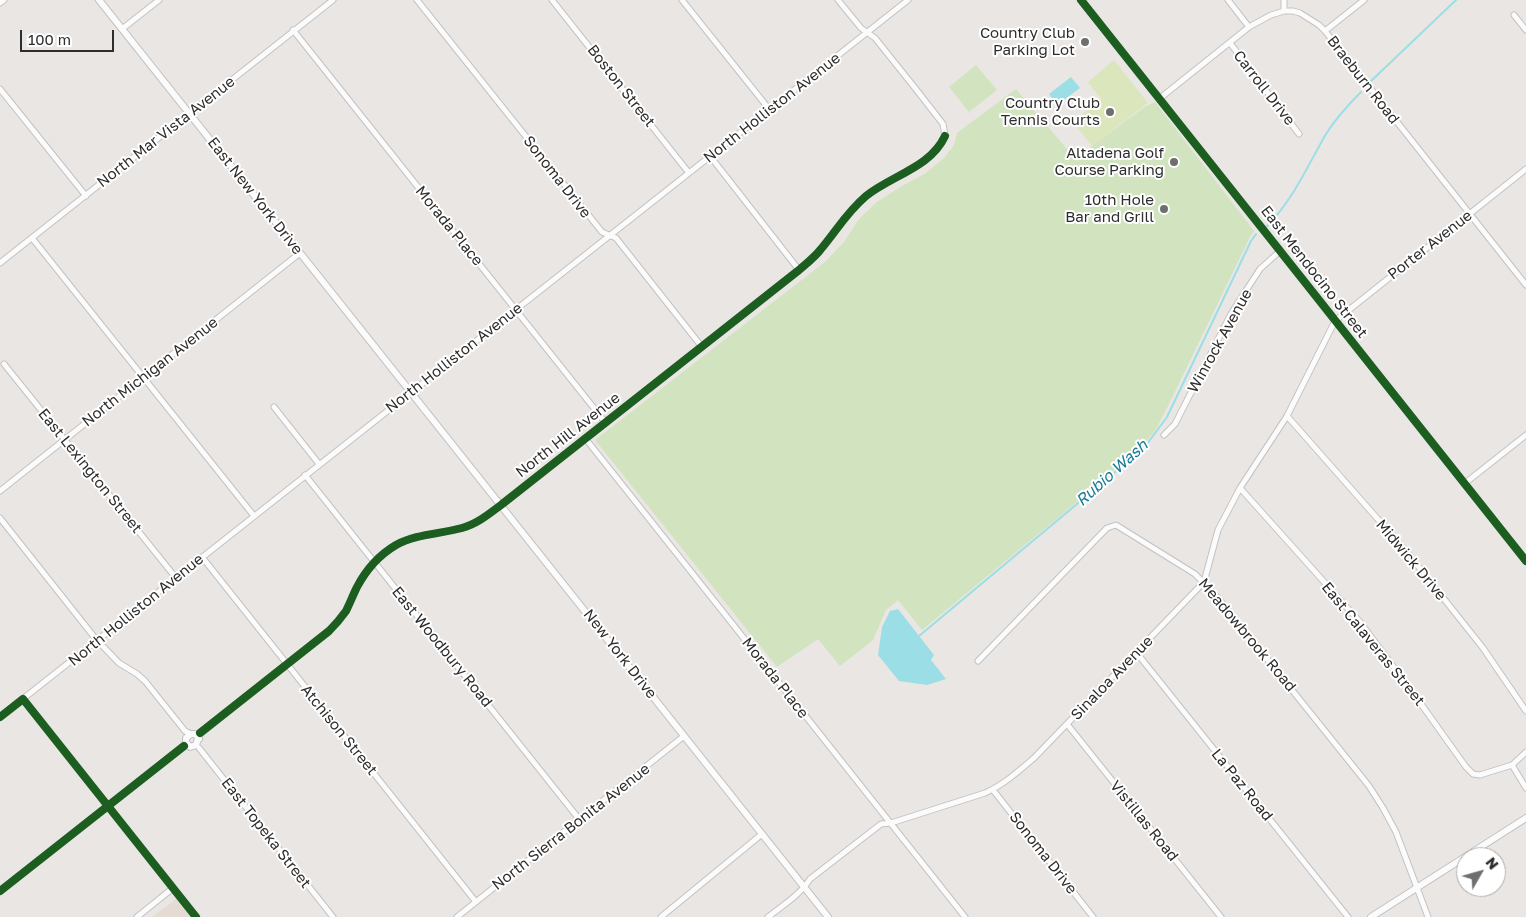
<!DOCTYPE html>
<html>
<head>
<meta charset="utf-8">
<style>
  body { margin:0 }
  #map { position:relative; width:1526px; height:917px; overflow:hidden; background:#eae6e3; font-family:"Golos Text",sans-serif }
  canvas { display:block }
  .north { position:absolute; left:1456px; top:847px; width:50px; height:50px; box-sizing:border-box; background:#fff; border:1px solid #ababab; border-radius:50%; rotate:52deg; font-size:14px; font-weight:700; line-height:20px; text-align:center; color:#2d2d2d }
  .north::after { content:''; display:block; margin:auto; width:18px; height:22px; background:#6f6e6d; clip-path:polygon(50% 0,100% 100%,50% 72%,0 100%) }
  .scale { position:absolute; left:20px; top:30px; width:94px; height:22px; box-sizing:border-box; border:2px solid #2d2d2d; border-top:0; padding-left:6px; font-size:15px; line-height:18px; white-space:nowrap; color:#2d2d2d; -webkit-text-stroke:4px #fff; paint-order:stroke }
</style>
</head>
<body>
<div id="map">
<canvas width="1526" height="917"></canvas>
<div class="north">N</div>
<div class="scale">100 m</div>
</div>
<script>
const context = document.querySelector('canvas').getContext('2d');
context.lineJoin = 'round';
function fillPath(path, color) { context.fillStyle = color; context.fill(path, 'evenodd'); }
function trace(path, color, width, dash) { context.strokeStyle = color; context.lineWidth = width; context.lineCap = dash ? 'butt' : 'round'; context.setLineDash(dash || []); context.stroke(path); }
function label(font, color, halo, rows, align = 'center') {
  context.font = font + ' "Golos Text",sans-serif'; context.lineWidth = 4; context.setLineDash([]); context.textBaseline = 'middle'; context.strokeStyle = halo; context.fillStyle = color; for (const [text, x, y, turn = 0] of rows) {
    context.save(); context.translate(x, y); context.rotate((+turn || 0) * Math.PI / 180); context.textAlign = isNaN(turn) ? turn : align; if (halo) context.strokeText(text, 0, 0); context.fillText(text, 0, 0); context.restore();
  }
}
fillPath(new Path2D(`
  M176 899 190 917H152Z`), '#e4dcd2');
fillPath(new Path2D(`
  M976 65 997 90 969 112 949 87Z
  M1016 89 1077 161 1092 146 1146 106 1155 102 1254 231 1250 237 1170 402 1156 429 1143 446 1089 492 922 630 898 600 886 610 873 640 840 666 818 639 777 667 595 440 825 262 844 242 859 219 877 202 902 186 926 173 945 157 954 145 957 133Z`), '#d2e3bf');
fillPath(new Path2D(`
  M1114 60 1148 103 1092 146 1073 122 1101 99 1088 82Z`), '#dce6bd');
fillPath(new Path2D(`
  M1071 77 1080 88 1057 105 1049 94Z
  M898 609 934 655 931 660 946 679 927 685 899 681 878 655 882 627 890 611Z`), '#9cdee6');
trace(new Path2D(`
  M1370 82 1456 0
  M1267 226C1293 200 1308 165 1326 134 1336 118 1348 105 1361 92
  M919 636 1144 448 1167 417 1251 241 1256 234`), '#9cdee6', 2);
const minor = new Path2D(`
  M417 0 602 232 616 238 702 347
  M552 0 689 173
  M682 0 769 109
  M838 0 861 28 875 38 915 88 943 124 945 136
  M1228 0 1249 27
  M1284 0V11
  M0 3 4 0
  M1514 15 1526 30
  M122 29 159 0
  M293 30 605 422
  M1325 31 1364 0
  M1230 43 1299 134
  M0 89 86 196
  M1159 99 1249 27 1271 15 1284 11H1293L1300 13 1319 25 1325 31 1526 285
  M710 156 799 270
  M32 238 254 516
  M0 263 333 0
  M4 364 176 578
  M274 407 319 464
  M1287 416 1406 551 1483 648 1526 711
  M1164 435 1175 424 1231 314 1260 269 1280 251
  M585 438 965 917
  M305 475 579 819
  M1464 484 1526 435
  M1240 488 1360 622 1416 697 1466 767 1473 774 1480 775 1512 765 1526 752
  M0 491 300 253
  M0 518 95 638 119 663 137 674 145 681 185 731 191 734
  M202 557 476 902
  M1136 652 1348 917
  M978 661 1107 528 1116 525 1195 574 1219 599 1369 786 1383 808 1396 832 1428 917
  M23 699 196 917
  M0 717 908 0
  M1067 724 1221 917
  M199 748 333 917
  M1512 765 1526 788
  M993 790 1093 917
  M137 917 173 888
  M457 917 684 736
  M661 917 762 834
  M768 917C783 905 800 895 810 879L881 824 891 823 985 793C1003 785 1019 771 1034 758L1204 582 1218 530 1240 488 1287 416 1335 321 1526 169`);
const tertiary = new Path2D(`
  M99 0 828 917
  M1081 0 1526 561
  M195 734H199L329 631C335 625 341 618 346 611 350 603 353 595 357 587 366 570 379 555 396 545 416 534 440 534 462 528 477 524 489 514 501 505L799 270C807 263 815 257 821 249 837 230 847 212 866 196 892 175 930 168 945 136
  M199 739 195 734H191L186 738V742L190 747 196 745 200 733
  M0 891 184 746
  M1371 917 1526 818`);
trace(minor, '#c3c2c2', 7);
trace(tertiary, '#c3c2c2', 8);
trace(minor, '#fcfbfb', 5);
trace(tertiary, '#fcfbfb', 6);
trace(new Path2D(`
  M1081 0 1526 561
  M0 717 23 699 196 917
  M200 733 329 631C335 625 341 618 346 611 350 603 353 595 357 587 366 570 379 555 396 545 416 534 440 534 462 528 477 524 489 514 501 505L799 270C807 263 815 257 821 249 837 230 847 212 866 196 892 175 930 168 945 136
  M0 891 184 746`), '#1b5e20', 8);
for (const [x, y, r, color] of [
  [1085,42,5,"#6f6e6d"],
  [1110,112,5,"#6f6e6d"],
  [1174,162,5,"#6f6e6d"],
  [1164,209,5,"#6f6e6d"]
]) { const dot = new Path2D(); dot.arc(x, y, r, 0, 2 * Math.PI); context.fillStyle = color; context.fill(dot); trace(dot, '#fff', 2); }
label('15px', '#2d2d2d', '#fff', [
  ["Country Club",1075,33],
  ["Parking Lot",1075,50],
  ["Country Club",1100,103],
  ["Tennis Courts",1100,120],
  ["Altadena Golf",1164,153],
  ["Course Parking",1164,170],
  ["10th Hole",1154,200],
  ["Bar and Grill",1154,217]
], 'right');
label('15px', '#2d2d2d', '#fff', [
  ["Braeburn Road",1363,80,52],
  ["Boston Street",621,86,52],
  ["Carroll Drive",1264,88,52],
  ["North Holliston Avenue",772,108,-38],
  ["North Mar Vista Avenue",166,132,-38],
  ["Sonoma Drive",557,177,52],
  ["East New York Drive",255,196,52],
  ["Morada Place",449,226,51],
  ["Porter Avenue",1430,245,-38],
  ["East Mendocino Street",1314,272,52],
  ["Winrock Avenue",1220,341,-61],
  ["North Holliston Avenue",454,358,-38],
  ["North Michigan Avenue",150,372,-38],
  ["North Hill Avenue",568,435,-38],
  ["East Lexington Street",90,471,51],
  ["Midwick Drive",1411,560,50],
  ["North Holliston Avenue",136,610,-39],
  ["Meadowbrook Road",1247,635,50],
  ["East Calaveras Street",1373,644,51],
  ["East Woodbury Road",442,647,51],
  ["New York Drive",620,654,52],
  ["Morada Place",775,678,52],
  ["Sinaloa Avenue",1112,678,-46],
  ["Atchison Street",339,730,51],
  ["La Paz Road",1242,785,51],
  ["Vistillas Road",1144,821,51],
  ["North Sierra Bonita Avenue",571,827,-38],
  ["East Topeka Street",266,833,52],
  ["Sonoma Drive",1043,853,52]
]);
label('italic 16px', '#177c97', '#fff', [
  ["Rubio Wash",1112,473,-42]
]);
</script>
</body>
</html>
